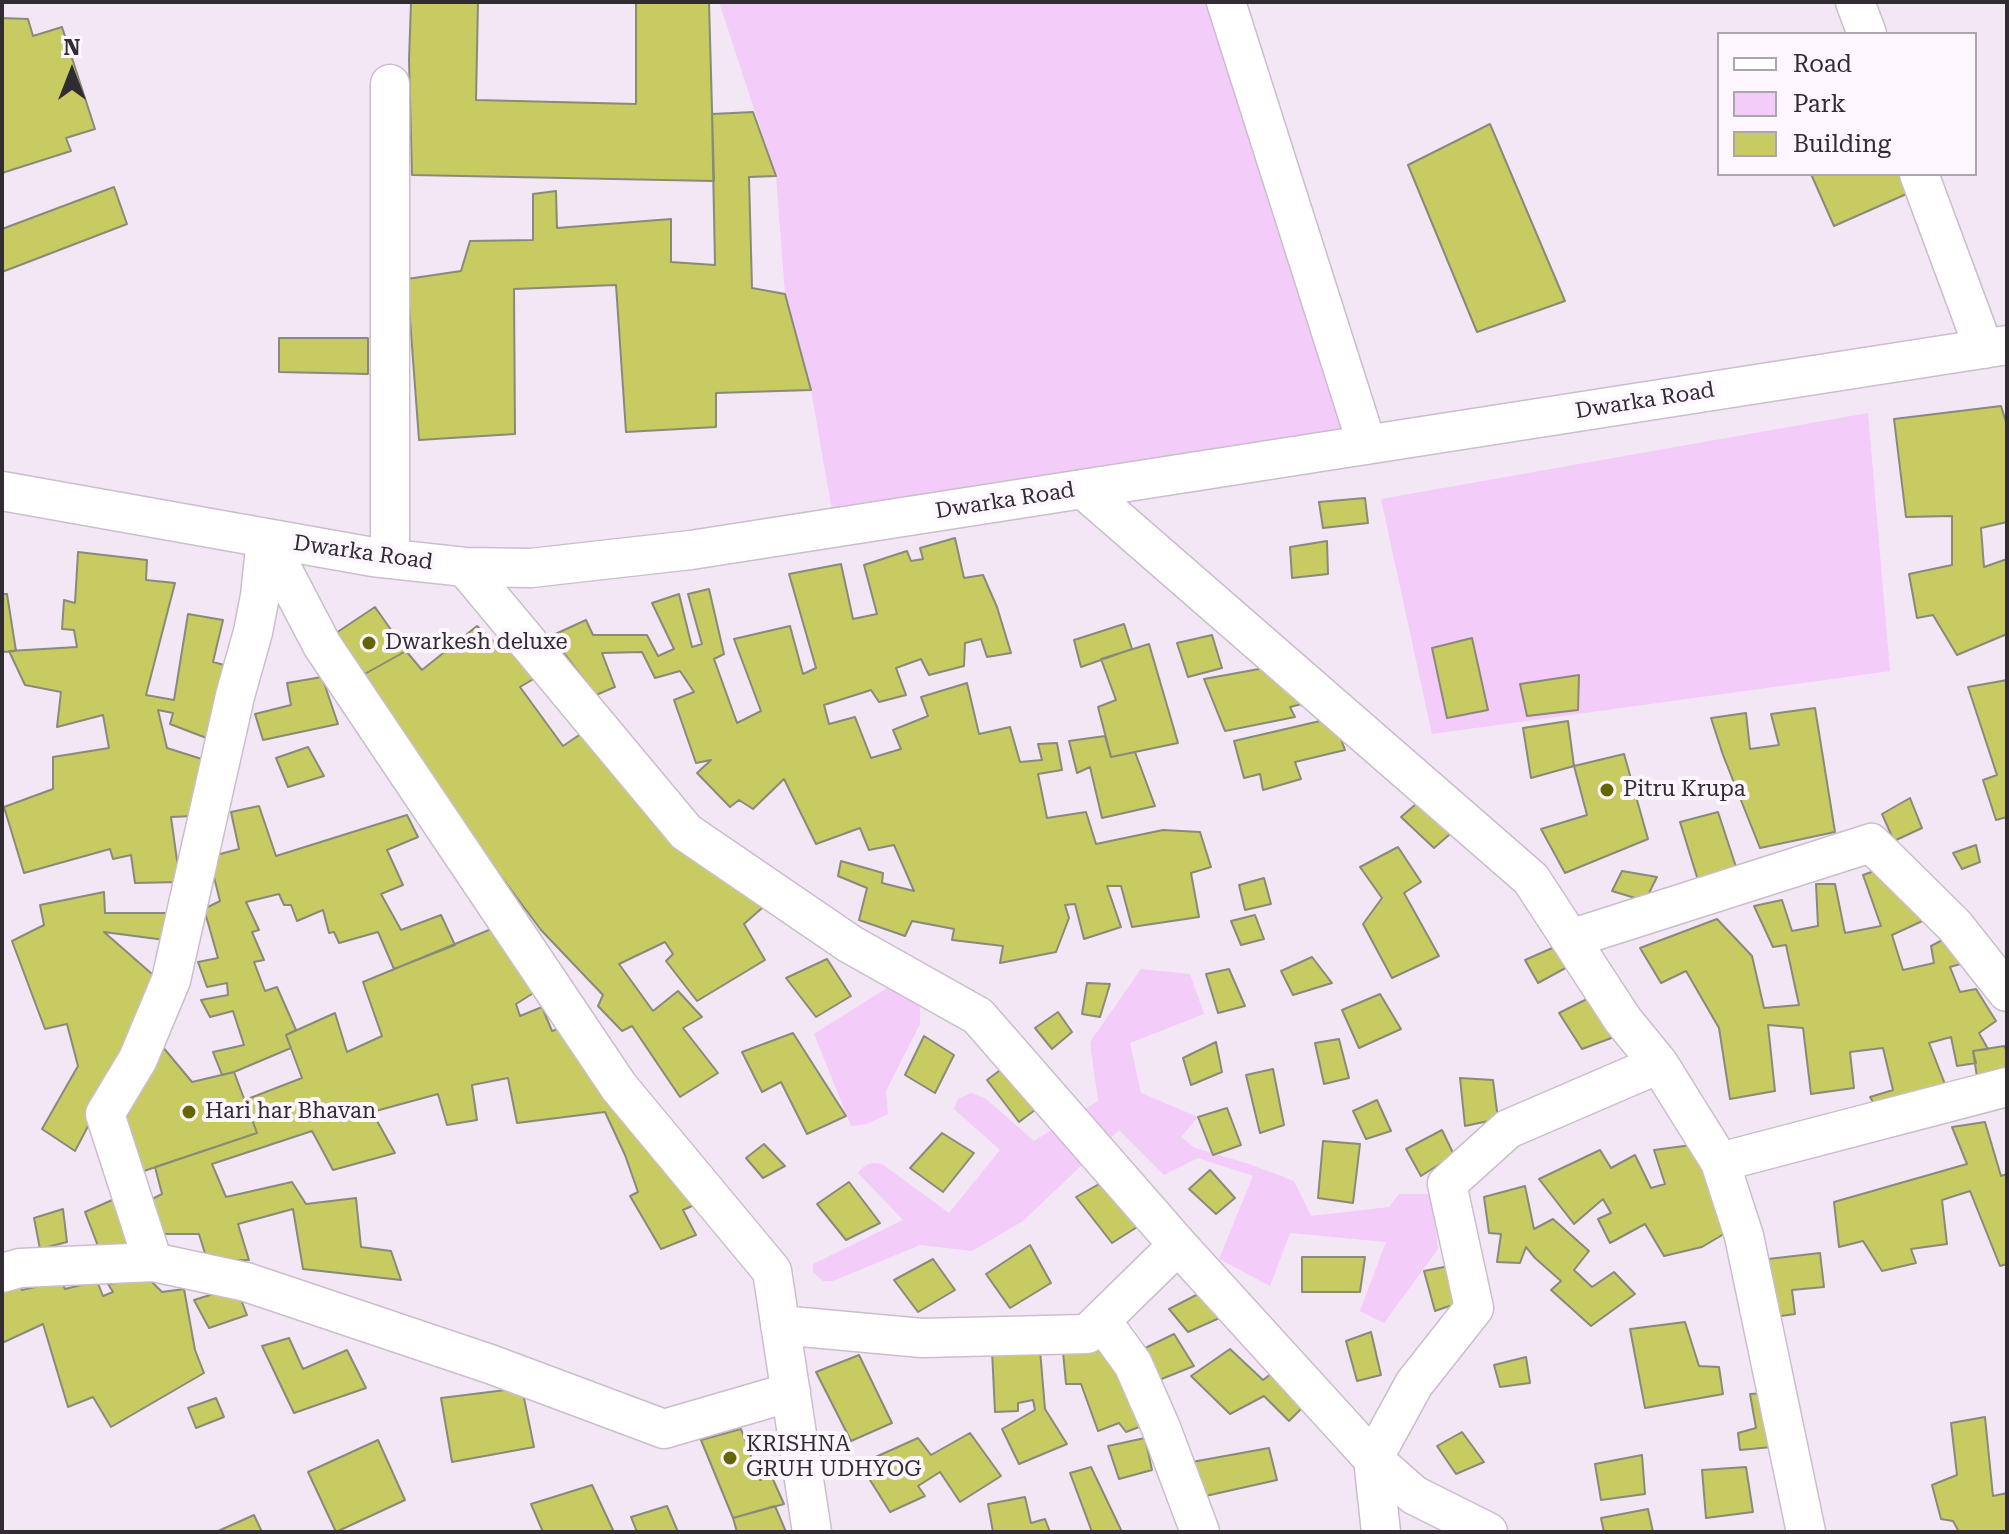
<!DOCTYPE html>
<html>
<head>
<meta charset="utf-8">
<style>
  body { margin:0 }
  #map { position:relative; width:2009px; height:1534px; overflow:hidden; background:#f3e7f5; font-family:"Roboto Serif",serif }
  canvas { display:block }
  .frame { position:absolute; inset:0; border:4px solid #302c31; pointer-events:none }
  .legend { position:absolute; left:1717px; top:32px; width:260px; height:144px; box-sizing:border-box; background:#fdf6fe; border:2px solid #aba5ac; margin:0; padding:10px 14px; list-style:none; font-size:24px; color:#302c31 }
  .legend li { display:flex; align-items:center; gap:16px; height:40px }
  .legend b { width:40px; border:2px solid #aba5ac }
  .north { position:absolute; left:32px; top:32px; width:80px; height:80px; -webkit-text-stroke:6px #fdf6fe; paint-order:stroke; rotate:0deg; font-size:22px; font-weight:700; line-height:32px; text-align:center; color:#302c31 }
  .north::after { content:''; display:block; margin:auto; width:28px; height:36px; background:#302c31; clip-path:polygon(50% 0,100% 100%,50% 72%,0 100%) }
</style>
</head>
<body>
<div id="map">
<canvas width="2009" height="1534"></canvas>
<div class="frame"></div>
<ul class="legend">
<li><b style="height:10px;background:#fff"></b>Road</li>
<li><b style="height:22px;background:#f3ccf9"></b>Park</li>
<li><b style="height:22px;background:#c8ca62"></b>Building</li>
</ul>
<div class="north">N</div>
</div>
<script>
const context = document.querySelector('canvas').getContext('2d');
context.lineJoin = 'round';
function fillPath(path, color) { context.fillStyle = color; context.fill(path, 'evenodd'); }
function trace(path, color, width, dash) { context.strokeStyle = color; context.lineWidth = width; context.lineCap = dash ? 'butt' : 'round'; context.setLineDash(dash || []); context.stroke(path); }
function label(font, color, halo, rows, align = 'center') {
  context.font = font + ' "Roboto Serif",serif'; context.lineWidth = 8; context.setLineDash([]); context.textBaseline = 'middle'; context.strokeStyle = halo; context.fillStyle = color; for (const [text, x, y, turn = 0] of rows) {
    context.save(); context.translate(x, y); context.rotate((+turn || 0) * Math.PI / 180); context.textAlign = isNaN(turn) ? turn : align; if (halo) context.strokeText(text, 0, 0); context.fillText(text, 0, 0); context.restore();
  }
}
fillPath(new Path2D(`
  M719 2H1226L1367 445 835 528 811 390 785 294 776 176Z
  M1868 413 1890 671 1432 734 1381 499Z
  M1141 969 1190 974 1204 1014 1130 1043 1141 1093 1198 1117 1181 1137 1195 1148 1249 1164 1294 1181 1311 1216 1389 1207 1399 1194H1431L1438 1249 1384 1323 1360 1311 1386 1242 1290 1233 1270 1286 1219 1259 1253 1176 1198 1158 1164 1175 1119 1130 1023 1221 972 1251 920 1245 833 1281H823L813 1272V1264L903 1220 858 1173C865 1163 871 1162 882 1164L949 1213 1000 1150 954 1109 958 1099 971 1093 985 1098 1034 1141 1098 1101 1090 1042Z
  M893 984 912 996 920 1008V1024L886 1091 888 1114 867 1124 851 1126 814 1034Z`), '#f3ccf9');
const building = new Path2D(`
  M411 2H478L476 100 636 104V2H709L714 181 412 175 409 60Z
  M2 18 28 19 33 36 62 27 95 129 66 138 71 151 2 173Z
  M753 112 776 176 749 177 752 288 785 294 811 390 716 393V427L626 432 616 285 514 289 515 434 419 440 407 279 461 271 470 241 533 240V194L556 191 557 228 671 219V262L715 265 712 114Z
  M1490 124 1565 301 1477 332 1408 165Z
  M1811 174H1903L1911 192 1834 226Z
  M114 187 127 224 2 272V229Z
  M279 338H368V374L279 372Z
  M2001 406 2007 425V522L1981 528 1984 567 2007 559V634L1957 655 1933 615 1917 618 1909 574 1952 565V516L1906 517 1894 419Z
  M1365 498 1368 523 1323 528 1319 502Z
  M955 538 964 578 983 575 997 607 1011 653 987 657 981 639 965 643 964 666 929 675 921 659 896 668 906 695 879 702 871 690 824 705 829 724 855 717 871 758 901 749 893 730 928 716 921 697 967 683 979 734 1010 727 1020 762 1042 760 1038 744 1057 743 1062 770 1038 774 1047 818 1086 812 1096 844 1163 830 1200 832 1211 867 1191 873 1199 917 1132 927 1121 886H1107L1121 927 1084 939 1075 904 1065 905 1069 918 1056 952 1000 963 1003 946 952 940 954 929 912 921 905 936 859 920 867 888 838 876 841 861 883 873 882 883 914 891 894 845 869 850 860 828 816 844 784 779 753 809 739 800 730 807 697 773 711 760 696 763 674 700 694 692 680 671 655 678 642 652 602 653 615 687 596 695 551 636 586 620 593 635H647L658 656 674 649 652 603 679 594 692 647 702 644 688 594 709 589 724 654 714 659 737 723 761 711 734 639 790 626 803 674 816 668 789 574 841 564 853 619 877 614 864 565 907 551 911 561 923 559 920 548Z
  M1327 541 1328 574 1292 578 1290 547Z
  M78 552 147 560 146 580 175 583 146 695 174 700 188 614 223 620 213 662 228 666 209 739 170 724 173 713 158 710 167 748 208 761 194 816 171 817 180 882 135 883 131 855 113 859 110 849 24 873 4 807 53 789V757L109 748 103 715 57 727 61 692 25 685 9 651 77 647 74 630 62 629 64 600 75 603Z
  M2 594H7L16 651 2 652Z
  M375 607 406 651 361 676 333 635Z
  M1124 624 1132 649 1081 667 1074 640Z
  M477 626 501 648 512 640 542 674 520 687 563 746 591 727 770 901 744 924 765 960 697 1001 666 961 673 954 665 942 619 964 653 1011 678 991 702 1017 683 1028 718 1073 680 1097 632 1026 622 1031 598 1006 603 995 541 930 491 863 361 676 406 651 422 670Z
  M1212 635 1222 668 1188 677 1177 643Z
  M1472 638 1488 710 1447 718 1432 648Z
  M1149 644 1178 743 1111 757 1098 707 1116 700 1101 659Z
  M1270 667 1310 702 1290 707 1295 717 1225 731 1204 679Z
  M1579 675 1578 710 1527 716 1520 684Z
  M322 677 338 724 263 740 255 714 291 705 287 683Z
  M2007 680V817L1996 820 1983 780 1997 775 1968 687Z
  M1815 708 1835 832 1760 848 1723 755 1711 718 1746 713 1750 749 1779 745 1771 714Z
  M1333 718 1345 750 1295 762 1301 779 1263 790 1260 774 1244 778 1234 741Z
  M1568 721 1574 766 1531 778 1523 728Z
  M1105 736 1111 757 1135 752 1155 806 1102 818 1090 767 1077 773 1069 741Z
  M308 747 324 776 288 787 276 758Z
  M1624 754 1648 839 1565 873 1541 829 1587 815 1574 766Z
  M1424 797 1457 828 1434 848 1401 817Z
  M1910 798 1922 828 1894 841 1882 814Z
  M259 806 276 856 407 815 418 837 387 850 403 885 381 894 401 930 441 915 455 945 394 969 378 932 339 943 334 932 329 933 323 910 297 921 291 905H284L279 894 246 902 259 930 252 932 264 960 254 962 265 991 277 987 296 1030 286 1035 291 1048 234 1072 222 1075 213 1052 244 1045 233 1011 210 1017 201 1000 228 995 227 983 207 987 198 962 218 958 204 909 220 901 209 857 239 849 231 812Z
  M1718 812 1739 876 1701 890 1680 822Z
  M1976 845 1980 862 1962 869 1953 853Z
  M1398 847 1421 882 1404 893 1439 956 1392 978 1363 924 1382 898 1360 867Z
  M1885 867 1929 918 1892 935 1903 970 1934 963 1931 946 1950 936 1964 963 1950 967 1960 992 1976 989 1996 1021 1979 1033 1988 1049 1973 1051 1976 1063 1957 1066 1951 1037 1929 1043 1950 1097 1881 1115 1870 1097 1893 1090 1883 1048 1850 1052 1854 1088 1811 1094 1803 1028 1768 1025 1775 1091 1730 1099 1719 1028 1686 971 1661 983 1640 948 1717 919 1752 956 1764 1008 1799 1005 1786 945 1773 947 1754 906 1782 900 1792 931 1818 926 1816 884H1835L1845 933 1881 926 1863 875Z
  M1622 871 1657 877 1645 901 1612 891Z
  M1264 878 1271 904 1245 910 1239 885Z
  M104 892 105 913H167L165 940 104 932 160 981 141 1025 75 1151 42 1129 78 1066 67 1024 45 1029 12 941 44 925 40 905Z
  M1255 915 1264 939 1241 945 1231 921Z
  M501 925 535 992 516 1004 520 1016 542 1007 552 1031 569 1025 703 1201 683 1210 696 1235 661 1249 630 1196 638 1192 625 1155 605 1112 517 1123 508 1078 472 1085 477 1120 447 1125 438 1094 372 1112 395 1153 333 1170 312 1131 212 1164 226 1197 292 1182 306 1204 356 1198 361 1247 391 1251 401 1280 303 1269 293 1209 238 1224 249 1260H207L199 1234H162L150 1200 162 1194 155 1167 257 1133 245 1100 302 1078 286 1035 335 1013 347 1052 382 1036 363 982Z
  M1559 945 1571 965 1538 983 1525 960Z
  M1312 957 1332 983 1293 995 1281 971Z
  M827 959 851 996 816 1017 786 978Z
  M1229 969 1245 1006 1218 1013 1206 974Z
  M1087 983 1110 984 1100 1017 1082 1014Z
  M1380 994 1401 1029 1359 1048 1342 1010Z
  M1591 997 1614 1037 1582 1049 1559 1013Z
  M1058 1012 1072 1032 1052 1049 1035 1028Z
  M793 1033 846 1116 807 1134 781 1082 762 1092 742 1052Z
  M924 1036 954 1055 935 1093 905 1075Z
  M1339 1039 1349 1078 1324 1084 1315 1043Z
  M1216 1042 1222 1072 1191 1085 1183 1058Z
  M162 1046 192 1082 234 1072 257 1133 141 1172 123 1123Z
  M2004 1046 2007 1051V1073L1978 1083 1973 1051Z
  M1007 1065 1039 1107 1019 1122 987 1080Z
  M1273 1069 1284 1125 1260 1133 1246 1075Z
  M1460 1078 1493 1080 1498 1119 1465 1126Z
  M1377 1100 1391 1131 1366 1139 1353 1111Z
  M1227 1108 1241 1145 1213 1155 1198 1117Z
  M1985 1122 2001 1176 2007 1174V1264L2000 1266 1970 1191 1942 1200 1947 1244 1911 1249 1916 1263 1882 1271 1863 1241 1839 1247 1834 1202 1967 1164 1952 1127Z
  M1442 1130 1454 1155 1421 1176 1406 1149Z
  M942 1133 974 1153 943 1192 910 1168Z
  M1323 1141 1360 1144 1353 1203 1318 1198Z
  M764 1144 785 1166 763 1178 746 1158Z
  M1699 1144 1729 1231 1702 1247 1664 1256 1645 1224 1610 1243 1598 1219 1611 1213 1603 1199 1574 1224 1539 1179 1600 1150 1611 1168 1635 1155 1651 1188 1665 1184 1654 1150Z
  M1210 1170 1235 1198 1216 1214 1189 1189Z
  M1108 1179 1145 1222 1112 1243 1076 1197Z
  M849 1182 880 1223 846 1240 817 1204Z
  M1525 1186 1534 1229 1553 1219 1589 1251 1574 1270 1592 1287 1614 1272 1635 1294 1591 1326 1551 1290 1561 1281 1535 1258 1526 1247 1520 1263 1497 1262 1501 1234 1489 1233 1484 1197Z
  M119 1197 139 1249 101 1254 85 1212Z
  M63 1209 67 1242 40 1249 34 1218Z
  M1030 1245 1051 1283 1010 1308 986 1274Z
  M1820 1253 1824 1287 1792 1290 1795 1314 1774 1317 1768 1259Z
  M1302 1257H1365L1360 1292H1302Z
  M933 1259 955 1290 918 1312 894 1280Z
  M1454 1265 1464 1301 1435 1311 1424 1271Z
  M150 1280 162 1292 184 1289 195 1350 204 1373 111 1427 93 1397 68 1407 43 1324 2 1343V1288L17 1281 22 1290 61 1281 65 1289 97 1281 103 1296 113 1292 108 1284Z
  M236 1287 247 1315 209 1328 194 1300Z
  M1204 1291 1224 1316 1188 1332 1169 1309Z
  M1685 1322 1699 1366 1719 1367 1723 1394 1645 1408 1630 1329Z
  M1371 1332 1381 1375 1357 1381 1346 1341Z
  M1174 1334 1194 1366 1154 1382 1137 1352Z
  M289 1338 303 1369 347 1350 366 1388 294 1413 262 1346Z
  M1110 1348 1147 1424 1126 1432 1119 1423 1098 1431 1081 1384H1066L1063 1352Z
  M1230 1349 1263 1380 1276 1370 1307 1403 1289 1421 1264 1396 1230 1414 1191 1376Z
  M1040 1350 1045 1409 1067 1444 1019 1464 1002 1429 1035 1410 1033 1400 1018 1403V1411L995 1412 992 1351Z
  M859 1355 892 1423 851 1441 816 1372Z
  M1526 1357 1530 1383 1500 1387 1494 1365Z
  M522 1388 534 1447 452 1462 441 1398Z
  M1767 1393 1772 1447 1740 1450 1738 1433 1756 1428 1750 1394Z
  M216 1398 224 1417 196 1428 188 1408Z
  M1985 1417 1993 1496 2007 1493V1532H1959L1953 1521 1941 1519 1932 1485 1957 1475 1951 1423Z
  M741 1429 760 1480 771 1475 784 1504 733 1518 701 1440Z
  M1462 1432 1484 1462 1456 1474 1437 1446Z
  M970 1433 1001 1476 960 1502 940 1472 918 1486 925 1496 890 1512 860 1464 918 1438 931 1455Z
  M1145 1438 1152 1470 1119 1479 1108 1446Z
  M378 1440 405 1500 336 1532 308 1472Z
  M1269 1448 1277 1480 1201 1497 1192 1462Z
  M1642 1455 1645 1494 1601 1500 1595 1464Z
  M1091 1467 1122 1532H1092L1070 1473Z
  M1746 1467 1753 1512 1706 1518 1702 1470Z
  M592 1485 613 1530 609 1532H543L531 1504Z
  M1025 1497 1031 1523 1045 1519 1050 1532H993L988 1504Z
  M667 1506 678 1532H637L631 1517Z
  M775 1506 786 1532H737L733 1518Z
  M1648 1509 1653 1532H1604L1601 1518Z
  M254 1515 262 1532H216Z`);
fillPath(building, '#c8ca62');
trace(building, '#898a7a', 2);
const minor = new Path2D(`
  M1226 2 1367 445
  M1855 2 1867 34
  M390 84V559
  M1919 174 1984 349
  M1083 489 1531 879 1623 1020 1659 1064 1720 1162 1744 1236 1806 1532
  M2 491 373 557 465 567 531 568 691 550 2007 345
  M266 538 322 645 619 1087 772 1271 812 1532
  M465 567 686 832 850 944 978 1016 1178 1245 1373 1459 1381 1532
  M1570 939 1871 843 1955 926 2007 992
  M1720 1162 2007 1087
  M153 1262 105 1114 138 1059 171 980 235 696 253 632 260 596 266 538
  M2 1273 20 1268 153 1262 246 1282 490 1364 664 1429 791 1392
  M1101 1320 1133 1364 1161 1428 1200 1532
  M780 1325 922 1338 1087 1334 1178 1245
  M1488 1532 1414 1495 1373 1459 1414 1384 1474 1308 1447 1184 1508 1129 1659 1064`);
trace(minor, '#cabecc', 41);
trace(minor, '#fff', 38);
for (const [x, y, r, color] of [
  [369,643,8,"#660"],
  [1607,790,8,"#660"],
  [189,1112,8,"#660"],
  [730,1458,8,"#660"]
]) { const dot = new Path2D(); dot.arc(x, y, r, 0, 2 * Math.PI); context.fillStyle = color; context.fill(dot); trace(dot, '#fdf6fe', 3); }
label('22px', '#302c31', '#fdf6fe', [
  ["Dwarka Road",1645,401,-9],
  ["Dwarka Road",1005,501,-9],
  ["Dwarka Road",363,553,8]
]);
label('22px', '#302c31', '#fdf6fe', [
  ["Dwarkesh deluxe",385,643],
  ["Pitru Krupa",1623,790],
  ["Hari har Bhavan",205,1112],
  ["KRISHNA",746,1445],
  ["GRUH UDHYOG",746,1470]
], 'left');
</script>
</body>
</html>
